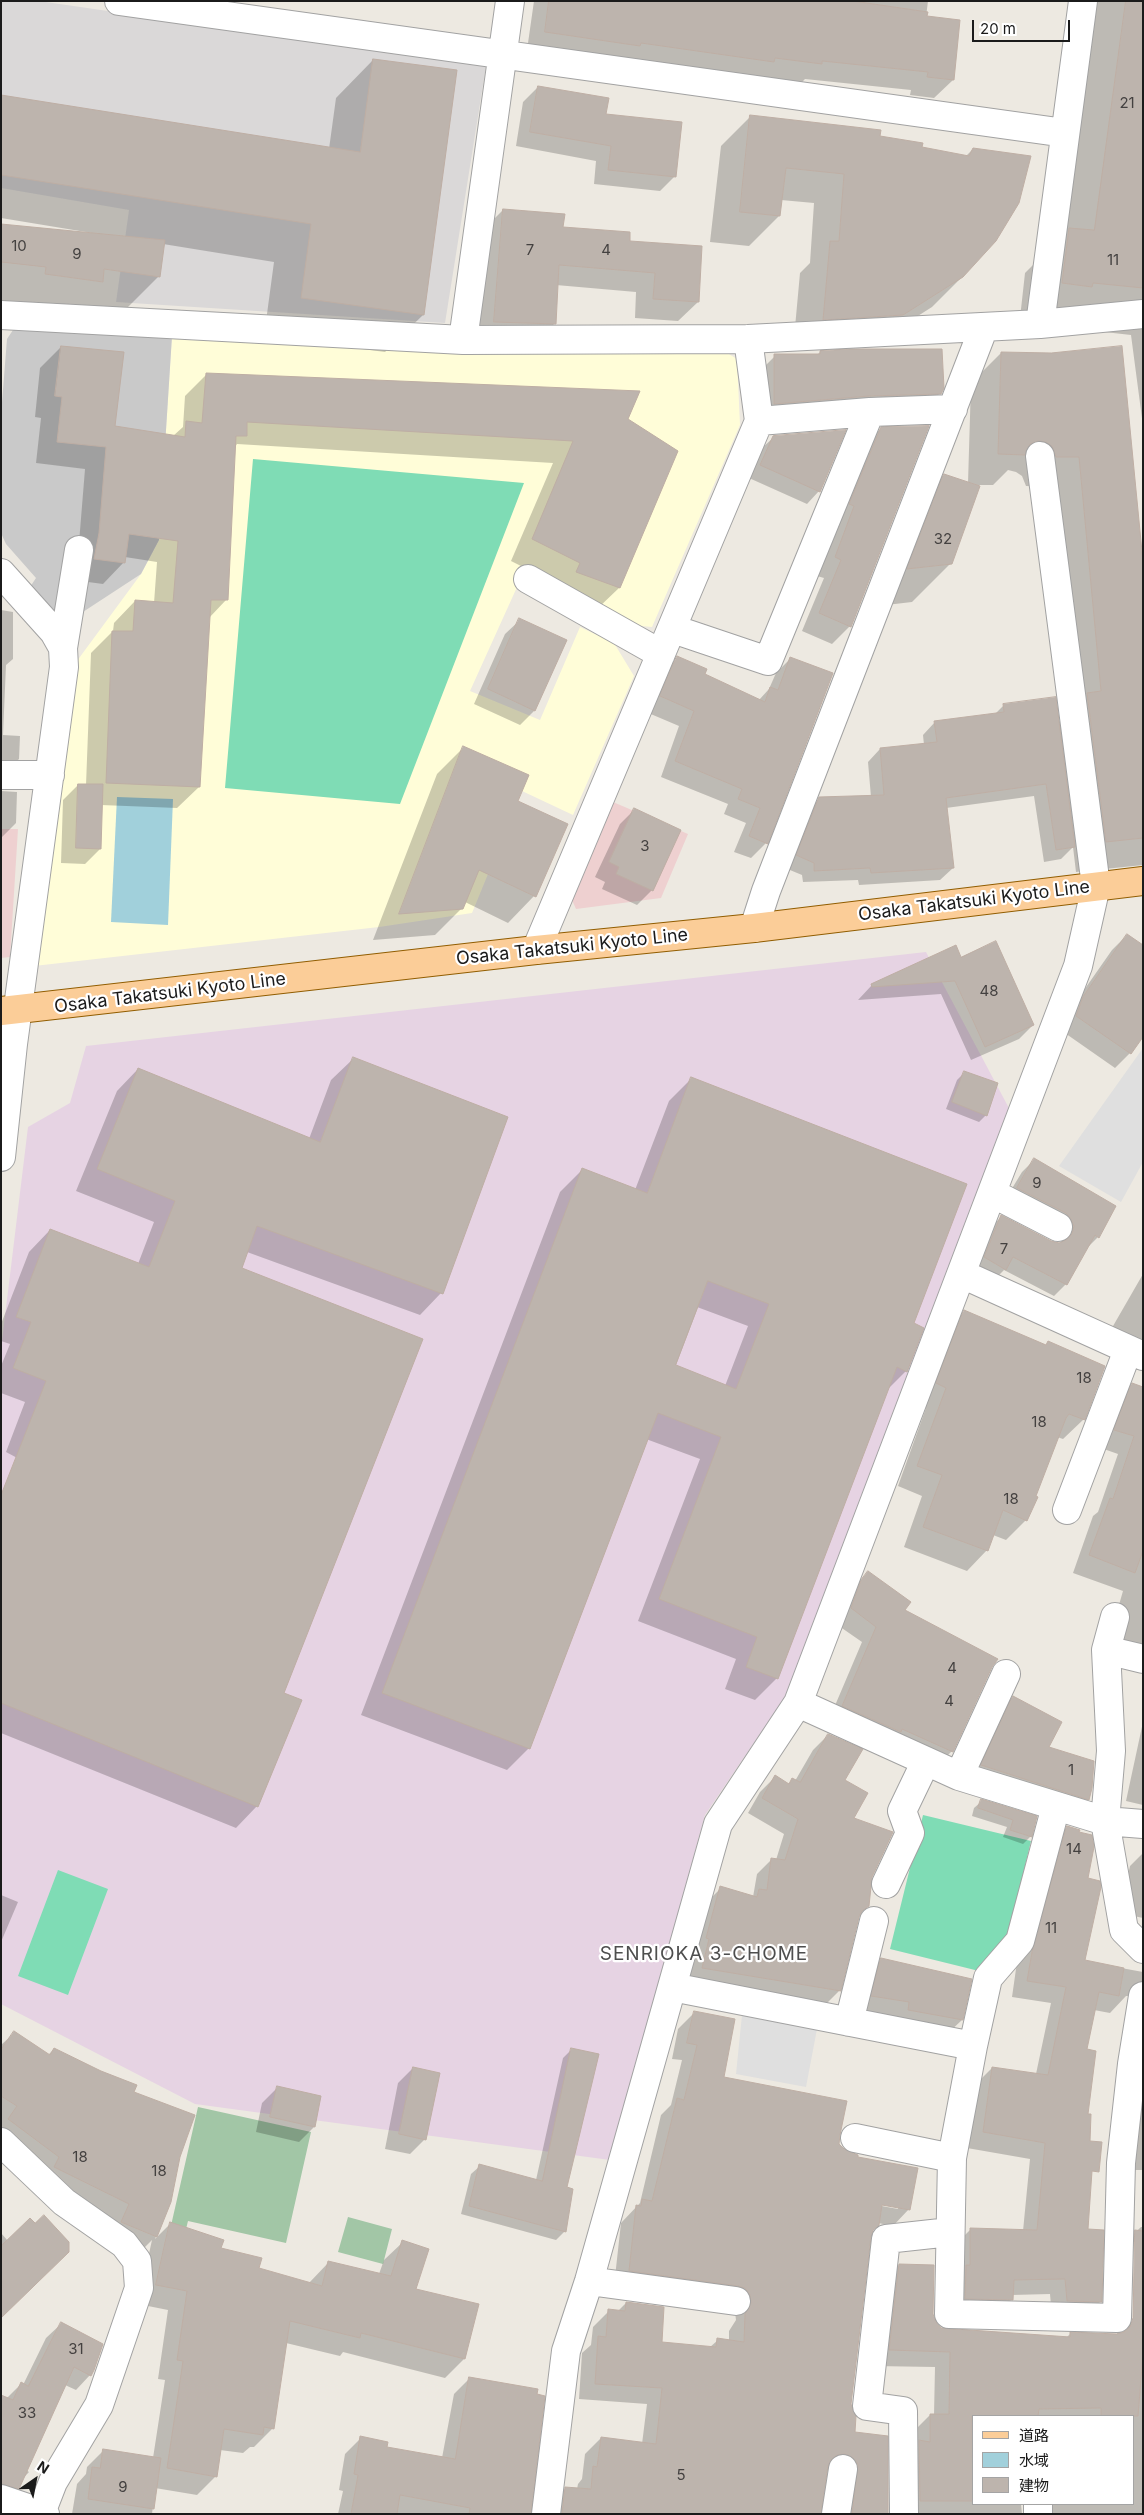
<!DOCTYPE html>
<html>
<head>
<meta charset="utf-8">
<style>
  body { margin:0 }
  #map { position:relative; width:1144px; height:2515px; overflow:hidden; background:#ede9e1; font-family:Inter,"Noto Sans JP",sans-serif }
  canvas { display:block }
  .frame { position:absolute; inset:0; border:2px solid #1b1b1b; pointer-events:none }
  .legend { position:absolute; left:972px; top:2415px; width:162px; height:90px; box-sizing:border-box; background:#fff; border:1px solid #a4a4a4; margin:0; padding:6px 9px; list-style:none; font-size:15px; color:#1b1b1b }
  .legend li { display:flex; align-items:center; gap:10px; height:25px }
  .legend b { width:25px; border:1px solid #a4a4a4 }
  .north { position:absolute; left:10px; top:2455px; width:50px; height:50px; -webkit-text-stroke:4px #fff; paint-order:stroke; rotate:33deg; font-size:14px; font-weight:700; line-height:20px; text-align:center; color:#1b1b1b }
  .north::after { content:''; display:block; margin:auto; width:18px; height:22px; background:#1b1b1b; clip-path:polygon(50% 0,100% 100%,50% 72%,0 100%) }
  .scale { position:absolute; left:972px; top:20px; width:98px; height:22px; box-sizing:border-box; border:2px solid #1b1b1b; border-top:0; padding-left:6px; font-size:15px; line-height:18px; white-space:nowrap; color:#1b1b1b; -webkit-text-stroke:4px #fff; paint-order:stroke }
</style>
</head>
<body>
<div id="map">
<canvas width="1144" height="2515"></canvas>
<div class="frame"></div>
<ul class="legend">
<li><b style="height:6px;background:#fbcd98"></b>道路</li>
<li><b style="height:14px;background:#a1d0db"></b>水域</li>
<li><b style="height:14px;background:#bdb4ad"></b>建物</li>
</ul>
<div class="north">N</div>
<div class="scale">20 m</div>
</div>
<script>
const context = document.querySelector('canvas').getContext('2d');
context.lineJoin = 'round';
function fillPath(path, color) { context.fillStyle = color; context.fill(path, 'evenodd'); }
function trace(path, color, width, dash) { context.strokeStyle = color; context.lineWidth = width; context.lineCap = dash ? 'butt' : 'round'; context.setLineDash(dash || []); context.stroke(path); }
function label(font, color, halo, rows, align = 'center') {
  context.font = font + ' Inter,sans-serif'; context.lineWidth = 4.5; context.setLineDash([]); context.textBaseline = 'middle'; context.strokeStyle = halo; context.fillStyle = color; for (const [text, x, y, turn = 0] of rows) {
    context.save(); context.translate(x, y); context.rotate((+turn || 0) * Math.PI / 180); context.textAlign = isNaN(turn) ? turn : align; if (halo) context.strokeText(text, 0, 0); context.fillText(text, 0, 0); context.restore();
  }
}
fillPath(new Path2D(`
  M1 1H39L486 66 445 323 116 302 129 210 1 188Z`), '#dad8d8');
fillPath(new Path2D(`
  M613 802 688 834 661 898 576 909 572 900Z
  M1 829H18L10 957 1 958Z`), '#eed0d0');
fillPath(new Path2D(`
  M926 952 1011 1112 785 1697 705 1815 610 2160 195 2104 1 2004V1349L28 1127 70 1103 86 1046Z`), '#e6d3e3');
fillPath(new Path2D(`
  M172 336 462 354 719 348 737 359 740 425 652 627 622 624 527 565 470 691 540 720 580 627 614 643 634 676 573 815 522 791 472 913 379 927 34 966 74 665 141 574 159 540Z`), '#fffdd8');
fillPath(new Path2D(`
  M17 324 172 336 159 540 141 574 63 625 30 587 36 578 6 544 1 533V415L7 339Z`), '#c9c9c9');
fillPath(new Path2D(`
  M198 2107 311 2132 286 2243 188 2221 185 2233 170 2230Z
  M348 2217 392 2229 383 2264 338 2252Z`), '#a2c6a6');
fillPath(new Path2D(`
  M253 459 524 483 400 804 225 788Z
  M923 1815 1031 1841 1006 1945 979 1971 890 1949Z
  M58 1870 108 1889 68 1995 18 1976Z`), '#7fdcb5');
fillPath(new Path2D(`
  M1143 1048V1162L1121 1202 1059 1166Z
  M742 2015 817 2029 806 2087 736 2074Z`), '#dfdfdf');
fillPath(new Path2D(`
  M117 797 173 799 168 925 111 922Z`), '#a1d0db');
fillPath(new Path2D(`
  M534 1H928L926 17 953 80 934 98 910 95 911 90 805 79 802 82 759 76 755 79 527 50Z
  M1090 1H1143V426L1131 335 1051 326 1019 327 1025 273 1055 243Z
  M373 60 423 315 385 352 264 336 274 262 163 244 159 276 121 314 1 303V226L92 235V233L1 218V97L329 149 336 98Z
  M538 87 604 115 675 176 660 191 594 184 596 161 516 146 523 102Z
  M751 116 878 137 920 148 966 156 973 149 963 276 932 307 872 345 793 349 800 273 810 263 814 203 781 200 779 216 749 246 710 242 721 146Z
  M503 210 562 228 628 242 698 302 678 321 635 318 636 292 556 285 554 324 535 343 475 341 484 229Z
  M61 347 114 427 173 436 183 427 185 396 207 374 626 419 676 451 619 588 597 609 559 585 511 561 553 463 237 444 234 448 226 600 209 618 199 787 177 808 101 805 100 849 85 864 61 863 63 800 78 785H86L91 653 113 631 114 623 135 601 154 603 157 562 125 557 124 562 103 584 73 580 78 555 85 469 36 463 41 418 35 417 40 368Z
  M820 352 940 393 925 408 760 418V371L775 356 817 355Z
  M1001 353 1051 354 1143 565V865L1076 872 1073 847 1061 859 1044 862 1034 796 946 808 953 868 940 880 859 885 858 880 803 882 802 875 785 868 807 811 820 798 871 797 868 762 880 749 924 745 923 735 935 722 995 714 1004 705 1058 723 1070 711 1049 487 1026 486 1022 476 1016 472 1008 470 993 485H979L951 563 912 602 869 607 905 514 944 475 968 483 971 383Z
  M881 428 850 626 832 644 802 631 824 578 817 576 863 447Z
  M774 437 819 491 807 504 749 478 761 449Z
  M1 610 13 612V659L6 665 3 735 20 736 19 759 1 775Z
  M520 620 534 711 520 725 474 704 505 634Z
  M678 658 703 675 759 700 769 689 776 673 791 658 766 843 751 858 734 852 746 823 724 814 728 804 661 777 679 726 646 712 662 673Z
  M464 747 516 802 534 896 508 923 465 902 462 908 435 935 373 940 437 774Z
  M1 791 17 792 16 823 1 838Z
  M635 809 652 890 637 905 602 889 605 882 595 877 620 824Z
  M1127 935 1130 1053 1115 1068 1062 1031 1068 1013 1112 950Z
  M961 959 1033 1025 1019 1039 971 1060 941 994 858 1000 872 985Z
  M353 1059 441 1293 420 1315 247 1252 240 1269 283 1693 257 1806 236 1828 1 1733V1564L21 1460 6 1452 25 1402 1 1393V1366L10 1344 1 1341V1324L29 1252 50 1230 138 1264 154 1222 76 1191 117 1091 138 1069 309 1139 331 1080Z
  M965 1072 986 1115 979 1122 946 1109 957 1080Z
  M691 1079 912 1324 906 1371 887 1390 777 1678 755 1700 725 1689 736 1659 638 1621 700 1459 646 1439 529 1748 507 1770 361 1715 560 1192 582 1170 635 1190 669 1101ZM697 1307 748 1326 725 1386 674 1366Z
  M1034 1160 1098 1237 1086 1249 1066 1284 1054 1296 1004 1270 993 1281 973 1269 989 1229 1001 1217 1051 1242 1061 1243 1062 1239 1005 1200 1022 1172Z
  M1143 1274V1350L1109 1333Z
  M964 1312 1045 1346 1048 1343 1084 1419 1063 1439 1057 1437 1026 1520 1006 1540 993 1535 987 1550 967 1571 904 1547 922 1496 898 1486 926 1408 916 1404 944 1332Z
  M1132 1384 1143 1388V1653L1112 1645V1629L1123 1591 1073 1573 1093 1516 1098 1512 1118 1454 1098 1447 1115 1402Z
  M868 1573 903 1610 991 1667 952 1751 936 1767 828 1722 862 1642 836 1624 853 1588Z
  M1013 1697 1047 1747 1088 1799 1069 1817 964 1783 995 1715Z
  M1143 1722V1805L1126 1801Z
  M828 1735 871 1877 868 1906 859 1915 839 1991 825 2005 688 1983 706 1903 721 1888 753 1897 757 1874 772 1859 776 1860 784 1834 748 1813 760 1792 775 1777 788 1784 793 1780 795 1781 813 1750Z
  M982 1801 1036 1817 1030 1837 1023 1844 1003 1837 1007 1827 972 1816 974 1808Z
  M1067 1827 1086 1879 1083 1961 1143 1972V2013L1129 1996H1126L1110 2013 1094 2010 1085 2050 1071 2237 1101 2301 1085 2318 1052 2317 1050 2294 1012 2295V2299L996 2315 949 2314 955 2245 971 2229 1023 2231 1030 2159 967 2148 976 2084 992 2068 1036 2074 1051 2003 1012 1997 1016 1969 1051 1843Z
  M1143 1853V1918L1120 1913 1130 1866Z
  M1 1895 18 1902 1 1942Z
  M881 1959 962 2020 947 2034 857 2011 866 1974Z
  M694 2013 723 2078 838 2145 856 2158 909 2209 893 2226 878 2223 871 2231 850 2404 854 2433 887 2514H838L836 2472 828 2469H826L821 2514H548L549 2504 566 2488 577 2489 578 2484 582 2479 585 2454 601 2438 642 2444 647 2404 579 2399 582 2353 591 2345 593 2327 609 2311H618L626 2303 660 2343 709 2348 718 2340 729 2341V2331L736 2320 735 2312 614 2286 621 2223 640 2203 661 2115 671 2105 682 2060 672 2059 678 2029ZM876 2202 898 2207V2209L876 2205Z
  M1143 2016V2170H1122Z
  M14 2033 48 2055 54 2049 132 2093 179 2157 170 2202 155 2239 170 2224 258 2269 309 2283 329 2262 379 2274 384 2260 403 2242 415 2290 464 2359 445 2378 343 2352 340 2356 286 2343 273 2428 254 2447H250L243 2453 220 2450 216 2476 197 2495 155 2488 152 2514H72L77 2484 86 2474 87 2467 103 2451 153 2458 165 2380 158 2379 168 2310 138 2304 152 2240 140 2252 1 2141V2045Z
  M572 2049 565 2231 556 2240 461 2214 471 2174 480 2166 536 2180 563 2058Z
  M413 2068 425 2139 410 2154 385 2149 398 2083Z
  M277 2088 314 2127 299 2142 256 2132 262 2103Z
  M1141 2227H1143V2514H1036L1030 2506 1021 2504H1133V2416H973V2504H1021L1022 2514H904L914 2431 930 2415H934L935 2367 874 2366 883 2281 899 2265 932 2314 934 2323 941 2329 1066 2338 1070 2334 1117 2335 1119 2248ZM1133 2242H1136L1134 2325H1131Z
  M1 2233 8 2241 1 2317Z
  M61 2324 90 2375 76 2390 65 2385 26 2470 29 2472 1 2502V2404L21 2384 23 2385 46 2338Z
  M470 2378 529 2514H338L343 2491 339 2490 345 2454 361 2438 386 2448 442 2458 454 2394Z`), '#0003');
const building = new Path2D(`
  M549 1H853L928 12 927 16 960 20 954 80 927 77 928 72 822 61V64L775 58 774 62 641 43 640 46 545 32Z
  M1126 1H1143V288L1093 283 1092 287 1062 283 1069 228 1094 230Z
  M373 59 457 70 424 315 301 298 311 224 1 175V95L360 152Z
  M538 86 609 98 606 114 682 122 676 177 608 170 611 146 530 132Z
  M750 115 881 130 880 136 923 143 922 147 969 156 973 148 1031 156 1019 203 996 241 963 277 903 315 823 320 830 241H839L844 174 786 168 780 216 740 212Z
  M503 209 565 214 563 227 630 232V241L702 246 699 302 653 299 655 273 559 265 556 324 494 322Z
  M1 224 165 240 160 277 104 269 103 282 45 274 46 267 1 262Z
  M61 346 124 352 115 426 185 437 186 421 202 423 206 373 640 391 628 419 678 451 620 588 576 572 580 563 532 539 573 441 247 422V436H236L228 600H211L200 787 106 783 112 631H133L135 600 173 603 178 541 129 534 125 563 94 559 99 533 106 447 57 442 62 397 55 396Z
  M1122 346 1143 562V838L1106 842 1087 693 1101 691 1079 457H1056L1052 446 1046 442 1038 441 1030 444 1025 455 998 454 1001 352 1051 353Z
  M849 349H942L944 388 941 394 869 396 774 404V354H820V351Z
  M929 426 851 627 819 613 841 560 835 557 854 506 849 504 881 427Z
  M846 430 820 492 760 465 773 436Z
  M944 474 980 486 952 564 907 569Z
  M519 618 567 640 535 711 488 689Z
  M677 656 707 669 705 674 765 702 770 687 778 690 790 657 833 673 768 844 749 836 760 808 738 799 742 789 675 761 694 711 660 696Z
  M1056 697 1075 847 1056 850 1046 784 946 798 954 868 871 873 870 868 814 871V863L796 855 819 797 884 795 880 748 937 742 934 721 1004 712 1003 704Z
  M463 746 529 775 518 801 568 824 536 897 479 870 463 909 399 914Z
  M78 784H103L101 849 76 848Z
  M634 808 681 830 653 891 616 874 619 867 609 862Z
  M1127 934 1143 945V1037L1131 1054 1076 1016 1083 997Z
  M996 941 1034 1025 985 1047 955 981 872 987 871 984 956 945 961 957Z
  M353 1057 508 1117 443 1294 257 1226 242 1268 423 1339 284 1693 302 1700 258 1807 1 1703V1495L46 1381 13 1368 31 1322 16 1317 50 1229 149 1267 175 1201 97 1169 138 1068 320 1142Z
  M964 1071 998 1083 987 1116 952 1102Z
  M691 1077 967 1184 914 1323 924 1328 907 1372 897 1367 778 1679 746 1667 757 1637 659 1599 721 1437 658 1413 530 1749 382 1693 582 1168 647 1193ZM708 1281 769 1304 736 1389 676 1365Z
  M1034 1158 1116 1206 1099 1238 1095 1235 1067 1285 1013 1257 1006 1270 984 1257 1001 1215 1051 1241 1059 1243 1066 1240 1072 1234 1074 1226 1071 1219 1066 1213 1017 1188Z
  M964 1310 1046 1345 1048 1341 1105 1366 1085 1420 1069 1414 1066 1418 1036 1496 1038 1497 1027 1521 1003 1510 988 1551 923 1527 942 1475 917 1466 946 1388 936 1383Z
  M1132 1383 1143 1387V1551L1135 1573 1089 1555 1110 1498 1113 1499 1134 1436 1114 1430Z
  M868 1571 911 1602 905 1610 998 1659 992 1667 953 1752 902 1729 901 1732 842 1706 876 1627 851 1608 861 1580Z
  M1013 1696 1062 1722 1049 1747 1094 1761 1092 1788 1089 1800 981 1765Z
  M828 1734 863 1749 845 1780 868 1793 854 1818 893 1832 872 1877 869 1906 862 1911 859 1917 841 1991 702 1968 709 1939 706 1938 720 1886 757 1897 759 1889 767 1890 771 1858 785 1860 798 1819 762 1798 775 1775 789 1784 792 1778 800 1782Z
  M981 1799 1037 1816 1032 1837 1010 1830 1013 1820 978 1808Z
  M1067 1826 1080 1830 1079 1832 1092 1835 1094 1847 1088 1878 1100 1881 1101 1887 1085 1960 1124 1968 1119 1996 1099 1992 1087 2049 1096 2051 1088 2114H1091L1090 2141 1102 2142 1099 2172 1092 2171 1088 2229 1104 2230 1102 2302 1067 2301 1065 2279 1014 2280 1013 2300 965 2299 966 2265H970V2228L1037 2230 1045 2143 983 2132 992 2067 1048 2075 1066 1987 1027 1981 1032 1952Z
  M881 1958 972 1979 963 2020 908 2010 909 2002 871 1996Z
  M694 2011 735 2019 724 2077 847 2101 840 2135 839 2144 844 2149 858 2155V2157L918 2168 910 2210 882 2205 879 2225 873 2230 871 2237 851 2404 856 2416 855 2432 888 2436V2514H852L858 2464 852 2457 845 2454 837 2455 831 2460 828 2466 821 2514H562L565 2487 591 2489 593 2466 597 2467 601 2437 656 2444 662 2388 595 2384 598 2336 606 2337 608 2309 625 2311 626 2302 664 2307 662 2342 716 2347 717 2338 744 2342 745 2314 751 2303 750 2295 745 2288 738 2286 629 2271 636 2205 641 2206 642 2199 652 2201 677 2098 684 2100 697 2045 687 2043Z
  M14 2031 50 2055 54 2048 101 2071 137 2085 134 2092 195 2115 180 2157 171 2202 157 2237 121 2222 129 2204 54 2167 59 2157 8 2119 17 2106 1 2096V2050Z
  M571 2048 599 2054 567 2187 573 2189 566 2232 469 2206 479 2164 542 2181Z
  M413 2067 440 2073 426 2140 399 2134Z
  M277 2086 321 2096 315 2127 270 2117Z
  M44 2215 69 2242V2252L1 2318V2246L30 2218 35 2223Z
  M170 2222 224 2240 221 2248 262 2258 259 2268 322 2286 328 2261 391 2276 402 2240 429 2249 416 2289 479 2304 465 2359 361 2333 360 2338 290 2321 274 2429 264 2427 263 2435 224 2429 217 2477 167 2468 183 2361 177 2360 187 2291 156 2285Z
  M1135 2230 1143 2231V2354L1138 2416H1101V2408L1039 2409 1038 2416H972L973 2501H920L919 2440 930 2442V2414H949L950 2352 889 2350 899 2264 934 2265 933 2314 936 2322 941 2328 1070 2337V2332L1117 2334 1124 2332 1130 2327 1133 2318Z
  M61 2322 103 2344 94 2370 91 2376 74 2367 19 2489 1 2484V2395L13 2400 21 2382 28 2386Z
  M469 2377 538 2389 537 2394 545 2396 531 2514H469L470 2508 400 2495 397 2514H351L358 2475 354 2474 360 2436 388 2442 387 2447 455 2459Z
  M103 2449 161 2458 154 2509 88 2499 92 2467 100 2468Z`);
fillPath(building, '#bdb4ad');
trace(building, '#beaea4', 1);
const minor = new Path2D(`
  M119 1 1065 133
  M1 315 463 340 748 339 1040 324 1143 314
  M1040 324 1083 1
  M463 340 510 1
  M759 421 870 412 953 409
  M1 573 54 632 63 648 64 667 13 1044 1 1157
  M528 579 661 654
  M673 629 768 661 870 412
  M63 648 79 550
  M1 775H50
  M754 928 766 891 984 327
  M536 950 759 421 748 339
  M992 1193 1058 1227
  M962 1274 1143 1356
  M1067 1510 1128 1350
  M1115 1617 1106 1650 1111 1751 1105 1821 1124 1930 1143 1949
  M1106 1650 1143 1659
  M798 1703 959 1776 1105 1821 1143 1824
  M959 1776 1006 1674
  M1056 1806 1020 1941 988 1978 973 2046 952 2158 949 2314 1117 2318 1121 2163 1132 2064 1143 1996
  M886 1884 910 1833 902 1811 926 1761
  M672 1987 973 2046
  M849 2022 874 1921
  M855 2138 952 2158
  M1 2142 64 2202 124 2244 137 2261 139 2288 99 2405 53 2482 41 2513
  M589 2281 736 2301
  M1 2499 45 2514
  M546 2514 566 2351 589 2281 718 1824 798 1703 1078 966 1096 886 1040 456
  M836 2514 843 2469
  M904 2514 903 2411 867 2406 886 2239 950 2232
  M1038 2514V2504`);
const major = new Path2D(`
  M1 1011 536 950 754 928 1143 881`);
trace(minor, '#a2a2a2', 30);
trace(major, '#915d01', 30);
trace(minor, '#fff', 28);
trace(major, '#fbcd98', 28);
label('15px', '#444140', null, [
  ["21",1127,103],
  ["10",19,246],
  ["7",530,250],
  ["4",606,250],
  ["9",77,254],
  ["11",1113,260],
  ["32",943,539],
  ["3",645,846],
  ["48",989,991],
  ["9",1037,1183],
  ["7",1004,1249],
  ["18",1084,1378],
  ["18",1039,1422],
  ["18",1011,1499],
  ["4",952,1668],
  ["4",949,1701],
  ["1",1071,1770],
  ["14",1074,1849],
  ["11",1051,1928],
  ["18",80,2157],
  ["18",159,2171],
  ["31",76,2349],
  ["33",27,2413],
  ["5",681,2475],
  ["9",123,2487]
]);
label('18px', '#1b1b1b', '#fff', [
  ["Osaka Takatsuki Kyoto Line",974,901,-7],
  ["Osaka Takatsuki Kyoto Line",572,947,-6],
  ["Osaka Takatsuki Kyoto Line",170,993,-7]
]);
context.letterSpacing = '1px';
label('19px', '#4e4e4e', '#fff', [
  ["SENRIOKA 3-CHOME",704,1954]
]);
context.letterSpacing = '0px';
</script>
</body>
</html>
